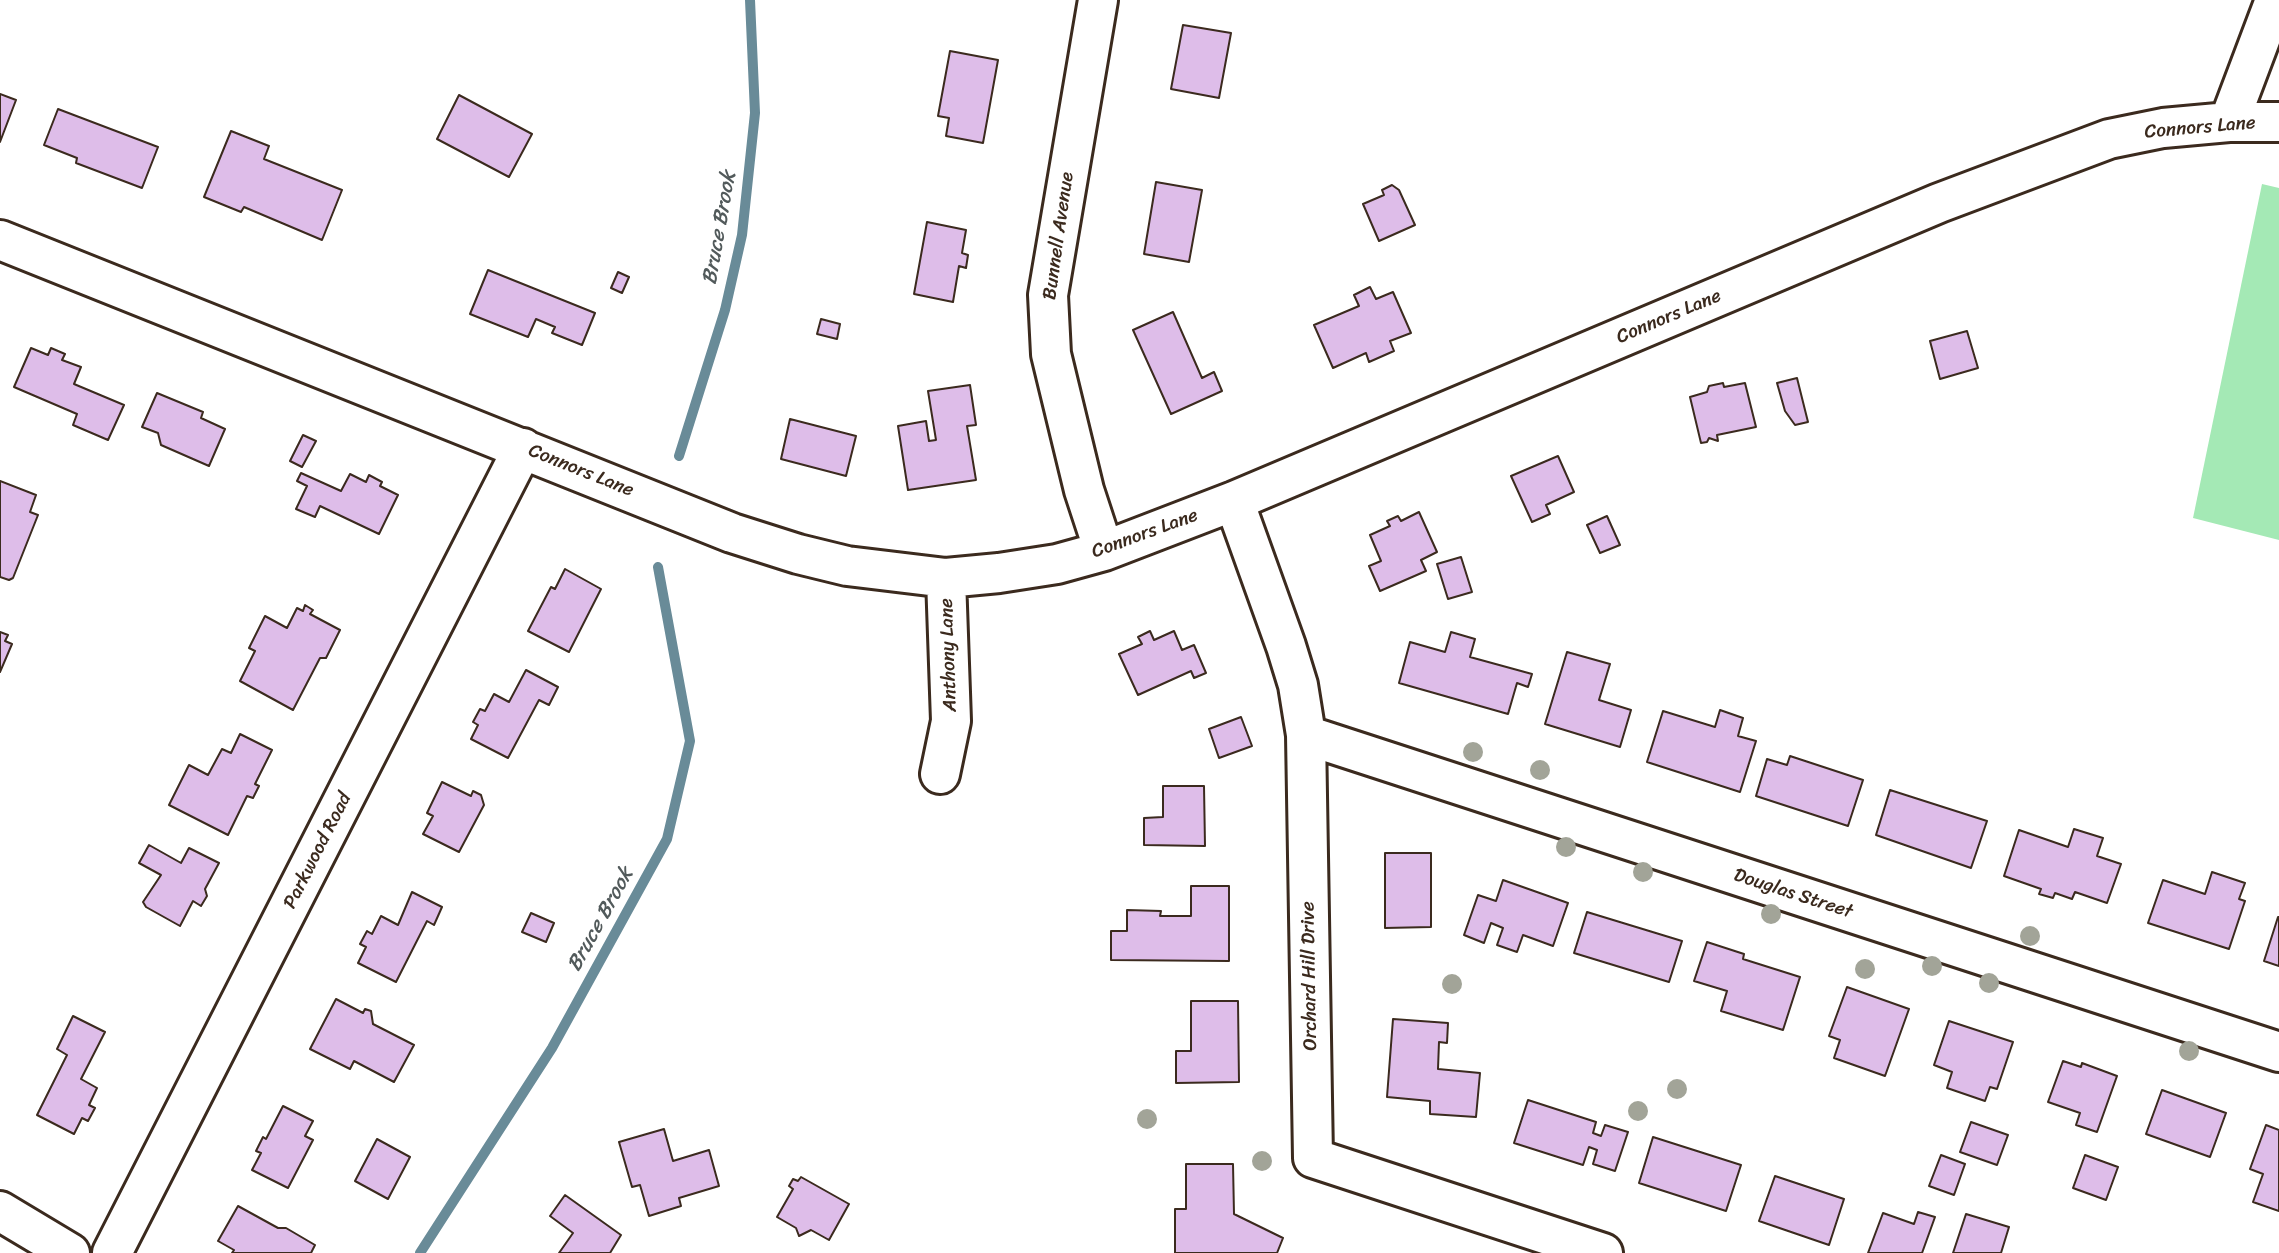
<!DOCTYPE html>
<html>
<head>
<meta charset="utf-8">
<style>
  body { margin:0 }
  canvas { display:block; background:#fff }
</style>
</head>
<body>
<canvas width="2279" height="1253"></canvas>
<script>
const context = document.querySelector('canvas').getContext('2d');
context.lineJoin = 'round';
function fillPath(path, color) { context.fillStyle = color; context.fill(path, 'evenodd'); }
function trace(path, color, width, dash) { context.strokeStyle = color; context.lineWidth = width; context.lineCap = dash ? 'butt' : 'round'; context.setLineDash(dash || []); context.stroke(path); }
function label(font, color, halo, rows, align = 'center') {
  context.font = font + ' Sriracha,sans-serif'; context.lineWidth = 5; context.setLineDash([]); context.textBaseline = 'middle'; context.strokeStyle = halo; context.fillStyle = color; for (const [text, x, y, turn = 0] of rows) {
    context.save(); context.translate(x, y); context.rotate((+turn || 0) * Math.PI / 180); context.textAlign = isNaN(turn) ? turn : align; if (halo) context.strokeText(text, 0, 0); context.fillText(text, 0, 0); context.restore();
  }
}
fillPath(new Path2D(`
  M2262 184 2279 188V540L2193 518Z`), '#a4e9b5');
trace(new Path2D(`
  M679 456 725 310 742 235 755 113 750 0
  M420 1253 552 1048 667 839 690 741 658 567`), '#698b98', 10);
const building = new Path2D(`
  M1183 25 1231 33 1219 98 1171 89Z
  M950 51 998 60 983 143 946 136 949 118 938 116Z
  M0 94 16 100 0 142Z
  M459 95 532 134 509 177 437 139Z
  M58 109 158 147 142 188 76 163 77 158 44 145Z
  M231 131 269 146 264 159 342 190 322 240 244 207 241 212 204 197Z
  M1156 182 1202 190 1189 262 1144 254Z
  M1392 185 1399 190 1415 225 1379 241 1363 204 1384 195 1382 190Z
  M927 222 966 230 962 253 968 255 966 268 959 266 953 302 914 294Z
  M488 270 595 313 582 345 552 333 555 327 536 319 528 337 470 314Z
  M618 272 629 277 622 293 611 288Z
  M1370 287 1376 299 1393 292 1411 333 1390 341 1394 351 1369 362 1366 353 1333 368 1314 325 1359 306 1354 295Z
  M1173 312 1202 378 1214 372 1222 391 1171 414 1133 330Z
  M821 319 840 324 837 339 817 334Z
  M1967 331 1978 368 1940 379 1930 341Z
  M31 348 48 355 51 348 65 354 62 360 81 367 74 384 124 405 108 440 73 425 77 414 14 387Z
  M1797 378 1808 422 1795 425 1785 411 1777 383Z
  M1723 383 1724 387 1745 383 1756 427 1717 435 1718 441 1709 438 1707 442 1701 443 1690 397 1707 392 1709 386Z
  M970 385 976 425 967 426 976 480 908 490 898 426 926 421 929 441 936 440 928 391Z
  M157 393 203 412 201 418 225 429 209 466 161 445 158 433 142 427Z
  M790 419 856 436 846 476 781 459Z
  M303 435 316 441 302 467 290 461Z
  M1558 456 1574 492 1546 505 1550 514 1532 522 1511 476Z
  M301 473 341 491 350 474 366 482 369 475 382 482 380 486 398 495 379 534 320 506 315 517 296 509 307 486 297 481Z
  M0 481 36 495 30 512 38 515 13 578 9 580 0 577Z
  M1419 512 1437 552 1421 560 1426 571 1380 591 1369 566 1381 561 1370 535 1390 526 1387 521 1398 516 1401 521Z
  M1607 516 1620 545 1600 553 1587 525Z
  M1461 557 1472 592 1448 599 1437 564Z
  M565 569 601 589 569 652 528 631 551 587 555 589Z
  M305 605 313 610 310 614 340 630 326 658H320L293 710 240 681 255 651 249 648 265 616 287 628 297 608 303 611Z
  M1150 631 1154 640 1174 631 1182 650 1194 645 1206 673 1194 678 1191 671 1138 695 1119 654 1142 644 1138 637Z
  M0 632 8 635 5 641 12 644 0 672Z
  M1451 632 1475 639 1470 657 1532 674 1528 687 1517 683 1508 714 1399 683 1410 642 1445 652Z
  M1567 652 1610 664 1599 700 1631 710 1620 747 1545 724Z
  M526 670 558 687 549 705 539 700 508 758 471 739 478 725 473 722 480 709 485 711 494 694 509 702Z
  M1720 710 1743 718 1738 736 1756 741 1740 792 1647 762 1663 711 1715 727Z
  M1241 717 1252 746 1219 758 1209 729Z
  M240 734 272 750 255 784 259 786 253 798 247 796 228 835 169 805 189 765 208 775 222 749 231 753Z
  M1790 756 1863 780 1848 826 1756 796 1767 759 1787 765Z
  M442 782 471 796 473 791 481 795 484 805 459 852 423 834 433 816 427 813Z
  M1163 786H1204L1205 846 1144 845V818L1163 817Z
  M1890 790 1987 821 1971 868 1876 835Z
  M2074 829 2103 838 2097 856 2121 864 2107 903 2075 892 2072 899 2055 893 2053 898 2039 894 2041 889 2004 876 2019 830 2068 847Z
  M149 845 181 863 189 848 219 863 205 889 207 896 201 906 193 901 180 926 146 907 143 902 161 875 139 863Z
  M1385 853H1431V927L1385 928Z
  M2212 872 2245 883 2239 899 2245 901 2229 949 2148 923 2163 880 2205 894Z
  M1503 880 1568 903 1553 946 1523 935 1517 952 1497 945 1503 928 1491 923 1484 943 1464 935 1478 895 1496 901Z
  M1191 886H1229V961L1111 960V931H1127V910L1161 911 1160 916H1191Z
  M412 892 442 907 434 925 427 921 396 982 358 963 366 947 360 944 367 931 372 934 381 916 398 925Z
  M1587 912 1682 941 1669 982 1574 953Z
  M531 913 554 923 546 942 522 932Z
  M2278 917H2279V966L2264 961Z
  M1707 942 1744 954 1743 959 1800 977 1783 1030 1721 1011 1727 991 1694 981Z
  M1847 987 1909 1009 1885 1076 1834 1058 1840 1040 1829 1036Z
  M336 999 363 1013 365 1009 371 1011 373 1024 414 1045 394 1082 354 1061 350 1069 310 1049Z
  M1191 1001H1238L1239 1082 1176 1083V1051H1191Z
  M73 1016 105 1032 81 1079 97 1088 89 1105 95 1108 88 1121 82 1118 74 1134 37 1115 67 1055 57 1049Z
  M1393 1019 1448 1023 1447 1043 1439 1042 1438 1069 1480 1073 1476 1117 1430 1114V1101L1387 1097Z
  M1949 1021 2013 1042 1997 1089 1990 1087 1985 1101 1947 1088 1952 1072 1934 1065Z
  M2063 1061 2081 1067 2082 1063 2117 1076 2097 1132 2076 1125 2080 1113 2048 1102Z
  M2162 1090 2226 1113 2210 1157 2146 1134Z
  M1528 1100 1596 1122 1593 1133 1601 1136 1605 1125 1628 1132 1615 1171 1593 1164 1597 1150 1589 1147 1583 1165 1514 1143Z
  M283 1106 313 1121 305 1136 313 1140 288 1188 252 1170 261 1153 256 1151 263 1137 266 1139Z
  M1971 1122 2008 1135 1997 1165 1960 1152Z
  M2266 1125 2279 1130V1211L2253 1202 2263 1174 2250 1169Z
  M664 1129 673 1161 709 1150 719 1186 679 1198 681 1206 649 1216 640 1185 632 1187 619 1142Z
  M1653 1137 1741 1165 1726 1211 1639 1183Z
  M377 1139 410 1157 388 1199 355 1181Z
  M1941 1155 1965 1164 1954 1195 1929 1186Z
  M2085 1155 2118 1167 2106 1200 2073 1188Z
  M1186 1164H1233L1234 1214 1283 1238 1277 1253H1175V1209H1186Z
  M1775 1176 1844 1199 1829 1245 1759 1221Z
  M801 1177 849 1204 829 1240 811 1230 799 1236 796 1228 777 1217 793 1189 789 1186 793 1179 798 1181Z
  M565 1195 621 1235 610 1253H559L573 1233 550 1216Z
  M238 1206 278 1228H286L315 1245 311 1253H232L234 1250 218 1241Z
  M1918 1212 1935 1217 1922 1253H1868L1883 1213 1914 1224Z
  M1966 1214 2009 1227 2001 1253H1953Z`);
fillPath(building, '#debde9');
trace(building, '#3b2a1e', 2);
const minor = new Path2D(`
  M1098 0 1048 295 1051 354 1084 490 1104 551
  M2229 122 2275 0
  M0 240 732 533 798 554 847 566 946 578 999 573 1057 564 1104 551 1234 501 1939 203 2109 139 2163 128 2229 122H2279
  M1234 501 1286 646 1298 685 1306 735 1313 1158 1603 1253
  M1306 735 2279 1052
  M940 774 951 721 946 578
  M0 1211 70 1253
  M112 1253 523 448`);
trace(minor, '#3b2a1e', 44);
trace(minor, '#fff', 38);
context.fillStyle = '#a2a498';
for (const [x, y] of [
  [1473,752],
  [1540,770],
  [1566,847],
  [1643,872],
  [1771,914],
  [2030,936],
  [1932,966],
  [1865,969],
  [1989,983],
  [1452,984],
  [2189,1051],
  [1677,1089],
  [1638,1111],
  [1147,1119],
  [1262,1161]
]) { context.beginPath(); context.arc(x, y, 10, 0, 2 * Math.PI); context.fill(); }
label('19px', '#3b2a1e', '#fff', [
  ["Connors Lane",2200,128,-5],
  ["Bunnell Avenue",1059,236,-82],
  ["Connors Lane",1669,317,-23],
  ["Connors Lane",581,471,22],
  ["Connors Lane",1145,534,-20],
  ["Anthony Lane",949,655,-92],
  ["Parkwood Road",318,851,-63],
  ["Douglas Street",1793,894,18],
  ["Orchard Hill Drive",1310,976,-91]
]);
label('italic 21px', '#525a5b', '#fff', [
  ["Bruce Brook",720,228,-80],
  ["Bruce Brook",601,920,-61]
]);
</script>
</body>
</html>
